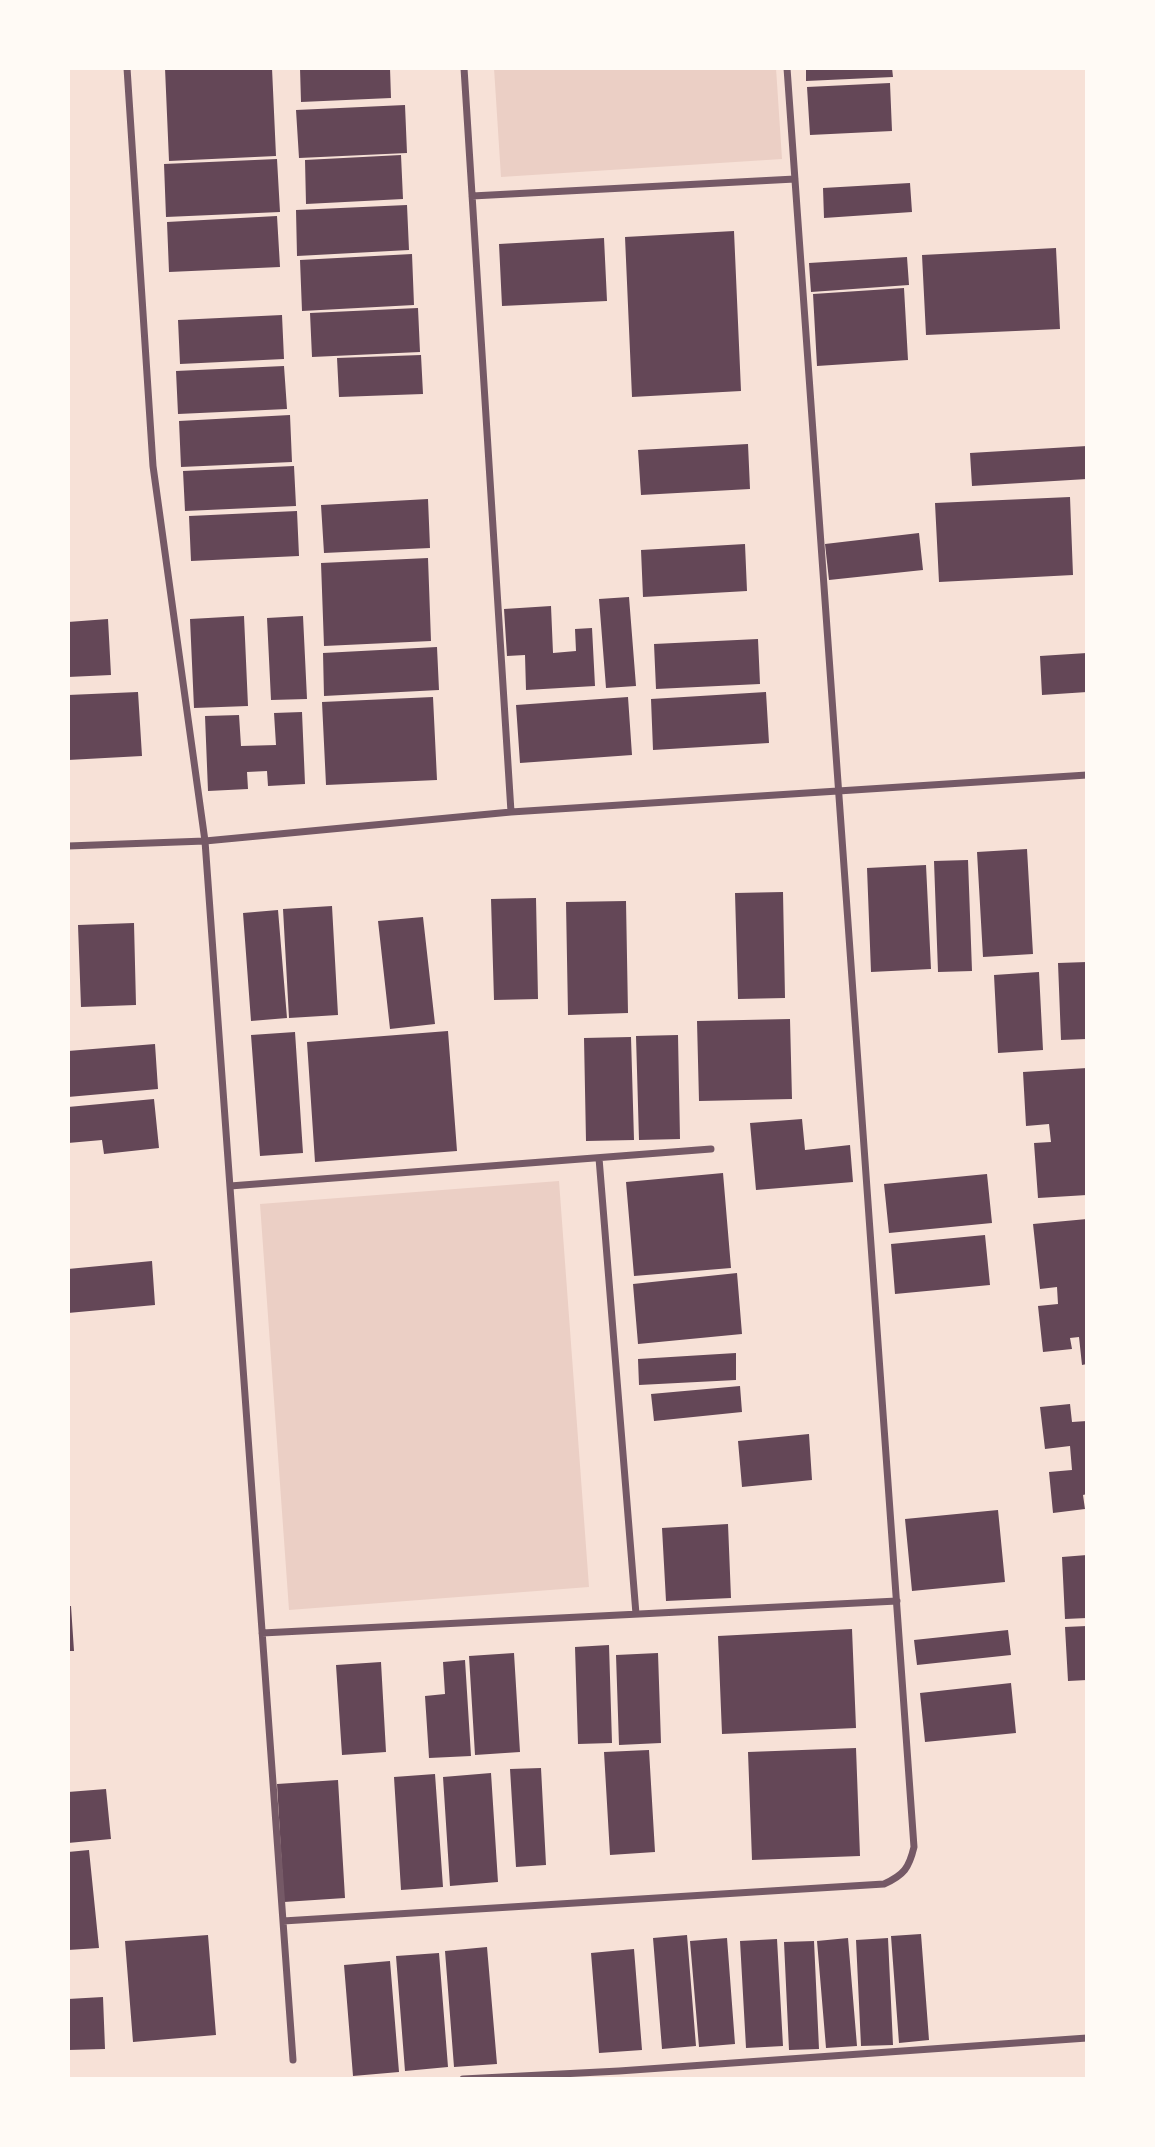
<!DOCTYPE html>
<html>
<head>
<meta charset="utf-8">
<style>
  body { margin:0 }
  #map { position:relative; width:1155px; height:2147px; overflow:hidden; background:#f7e1d7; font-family:"Golos Text",sans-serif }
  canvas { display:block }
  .frame { position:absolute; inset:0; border:70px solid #fffaf5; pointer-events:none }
</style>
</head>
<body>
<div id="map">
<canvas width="1155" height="2147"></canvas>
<div class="frame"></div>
</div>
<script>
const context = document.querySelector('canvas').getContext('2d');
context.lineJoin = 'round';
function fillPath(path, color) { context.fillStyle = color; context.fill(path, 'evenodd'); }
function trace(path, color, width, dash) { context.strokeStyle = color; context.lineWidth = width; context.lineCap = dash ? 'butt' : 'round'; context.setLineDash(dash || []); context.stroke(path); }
fillPath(new Path2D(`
  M494 68H776L782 159 501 177Z
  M559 1181 589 1587 289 1610 260 1204Z`), '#ebcfc5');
fillPath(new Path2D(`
  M165 68H272L276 156 169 161Z
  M300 68H390L391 98 301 102Z
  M806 68H892L893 77 806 81Z
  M890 83 892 131 810 135 807 87Z
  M405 105 407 153 299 158 296 110Z
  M401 155 403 199 306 204 305 160Z
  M277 159 280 212 166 217 164 164Z
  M910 183 912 212 824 218 823 188Z
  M407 205 409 250 297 256 296 210Z
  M277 216 280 267 169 272 167 222Z
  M734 231 741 391 632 397 625 237Z
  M604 238 607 301 502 306 499 244Z
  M1056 248 1060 329 926 335 922 255Z
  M412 254 414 305 302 311 300 260Z
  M907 257 909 285 811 292 809 263Z
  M904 288 908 360 817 366 813 294Z
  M418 308 420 352 312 357 310 313Z
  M282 315 284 359 180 364 178 320Z
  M421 355 423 394 339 397 337 358Z
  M284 366 287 409 178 414 176 371Z
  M290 415 292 462 181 467 179 421Z
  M748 444 750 489 641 495 638 450Z
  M1087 446V479L972 486 970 453Z
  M294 466 296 506 185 511 183 471Z
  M1070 497 1073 575 939 582 935 503Z
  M428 499 430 548 324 553 321 505Z
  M297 511 299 556 191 561 189 516Z
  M919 533 923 570 829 580 825 544Z
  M745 544 747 591 643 597 641 550Z
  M428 558 431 641 324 646 321 563Z
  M629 597 636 686 606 688 599 599Z
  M551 606 553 653 576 651 575 629 592 628 595 686 526 690 525 655 507 656 504 609Z
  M244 616 248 706 194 708 190 619Z
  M303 616 307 699 271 700 267 618Z
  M108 619 111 675 68 677V622Z
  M758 639 760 684 656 689 654 644Z
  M437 647 439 690 324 696 323 653Z
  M1087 653V692L1042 695 1040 656Z
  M138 692 142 756 68 760V695Z
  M766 692 769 743 653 750 651 699Z
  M433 697 437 780 326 785 322 702Z
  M628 697 632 755 520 763 516 705Z
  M302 712 305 784 268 786 267 771 247 772 248 789 208 791 205 716 239 715 241 746 276 745 274 713Z
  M1027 849 1033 954 983 957 977 852Z
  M968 860 972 971 938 972 934 861Z
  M926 865 931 969 871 972 867 868Z
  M783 892 785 998 738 999 735 893Z
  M536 898 538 999 494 1000 491 899Z
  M626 901 628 1013 568 1015 566 902Z
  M332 906 338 1015 289 1018 283 909Z
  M278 910 287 1018 251 1021 243 913Z
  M423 917 435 1024 390 1029 378 921Z
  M134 923 136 1005 81 1007 78 925Z
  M1087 962V1039L1061 1040 1058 963Z
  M1039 972 1043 1050 998 1053 994 975Z
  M790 1019 792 1099 699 1101 697 1021Z
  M448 1031 457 1151 315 1162 307 1042Z
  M295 1032 303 1153 260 1156 251 1035Z
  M678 1035 680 1139 639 1140 636 1036Z
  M631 1037 634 1140 586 1141 584 1038Z
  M155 1044 158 1089 68 1097V1051Z
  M1087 1068V1195L1038 1198 1034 1143 1051 1142 1049 1124 1026 1126 1023 1072Z
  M154 1099 159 1148 104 1154 102 1140 68 1143V1107Z
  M802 1119 805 1150 850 1145 853 1182 756 1190 750 1123Z
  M723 1173 731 1268 634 1276 626 1182Z
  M987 1174 992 1223 889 1233 884 1184Z
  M1087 1219V1364L1082 1365 1079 1337 1070 1338 1072 1349 1043 1352 1038 1306 1058 1304 1057 1287 1040 1289 1033 1224Z
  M985 1235 990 1285 895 1294 891 1244Z
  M152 1261 155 1305 68 1313V1269Z
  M737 1273 742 1334 638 1344 633 1284Z
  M736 1353V1380L639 1385 638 1359Z
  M740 1386 742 1412 654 1421 651 1394Z
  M1070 1404 1072 1422 1087 1421V1494L1083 1495 1085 1509 1053 1513 1049 1472 1072 1470 1070 1446 1045 1449 1040 1407Z
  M809 1434 812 1480 742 1487 738 1441Z
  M998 1510 1005 1582 912 1591 905 1519Z
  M728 1524 731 1598 666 1601 662 1528Z
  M1087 1555V1618L1065 1619 1062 1557Z
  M68 1606H71L74 1651H68Z
  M1087 1626V1680L1068 1681 1065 1627Z
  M852 1629 856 1728 722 1734 718 1636Z
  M1008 1630 1011 1655 917 1665 914 1640Z
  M609 1645 612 1743 578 1744 575 1647Z
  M514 1653 520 1752 475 1755 469 1656Z
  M658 1653 661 1743 619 1745 616 1655Z
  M465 1660 471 1756 429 1758 425 1696 445 1694 443 1662Z
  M381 1662 386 1752 342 1755 336 1665Z
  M1011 1683 1016 1733 925 1742 920 1693Z
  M856 1748 860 1856 752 1860 748 1752Z
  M649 1750 655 1852 610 1855 604 1752Z
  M541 1768 546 1865 516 1867 510 1769Z
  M491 1773 498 1882 450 1886 443 1777Z
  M435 1774 443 1887 401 1890 394 1777Z
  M338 1780 345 1898 284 1902 277 1784Z
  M106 1789 111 1839 68 1843V1792Z
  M89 1850 99 1948 68 1950V1852Z
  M921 1934 929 2040 899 2043 891 1936Z
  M208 1935 216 2035 133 2042 125 1941Z
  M687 1935 696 2046 662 2049 653 1938Z
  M727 1938 735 2044 699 2047 690 1941Z
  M848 1938 857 2046 826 2048 817 1941Z
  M888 1938 893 2045 861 2046 856 1940Z
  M777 1939 783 2046 746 2048 740 1941Z
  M814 1941 819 2049 789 2050 784 1942Z
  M487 1947 497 2064 454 2067 445 1951Z
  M634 1949 642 2050 599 2053 591 1953Z
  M439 1953 448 2067 405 2071 396 1956Z
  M390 1961 399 2072 353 2076 344 1965Z
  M103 1997 105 2049 68 2050V1999Z`), '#644757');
trace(new Path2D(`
  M127 68 153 466 205 841 293 2060
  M464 68 511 812
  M472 196 795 179
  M68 846 205 841 511 812 1087 775
  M599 1158 636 1614
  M230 1186 711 1149
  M262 1633 897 1601
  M283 1921 884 1884C904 1875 909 1868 914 1847L787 68
  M463 2079 619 2071 1087 2038`), '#755966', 7);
</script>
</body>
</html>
